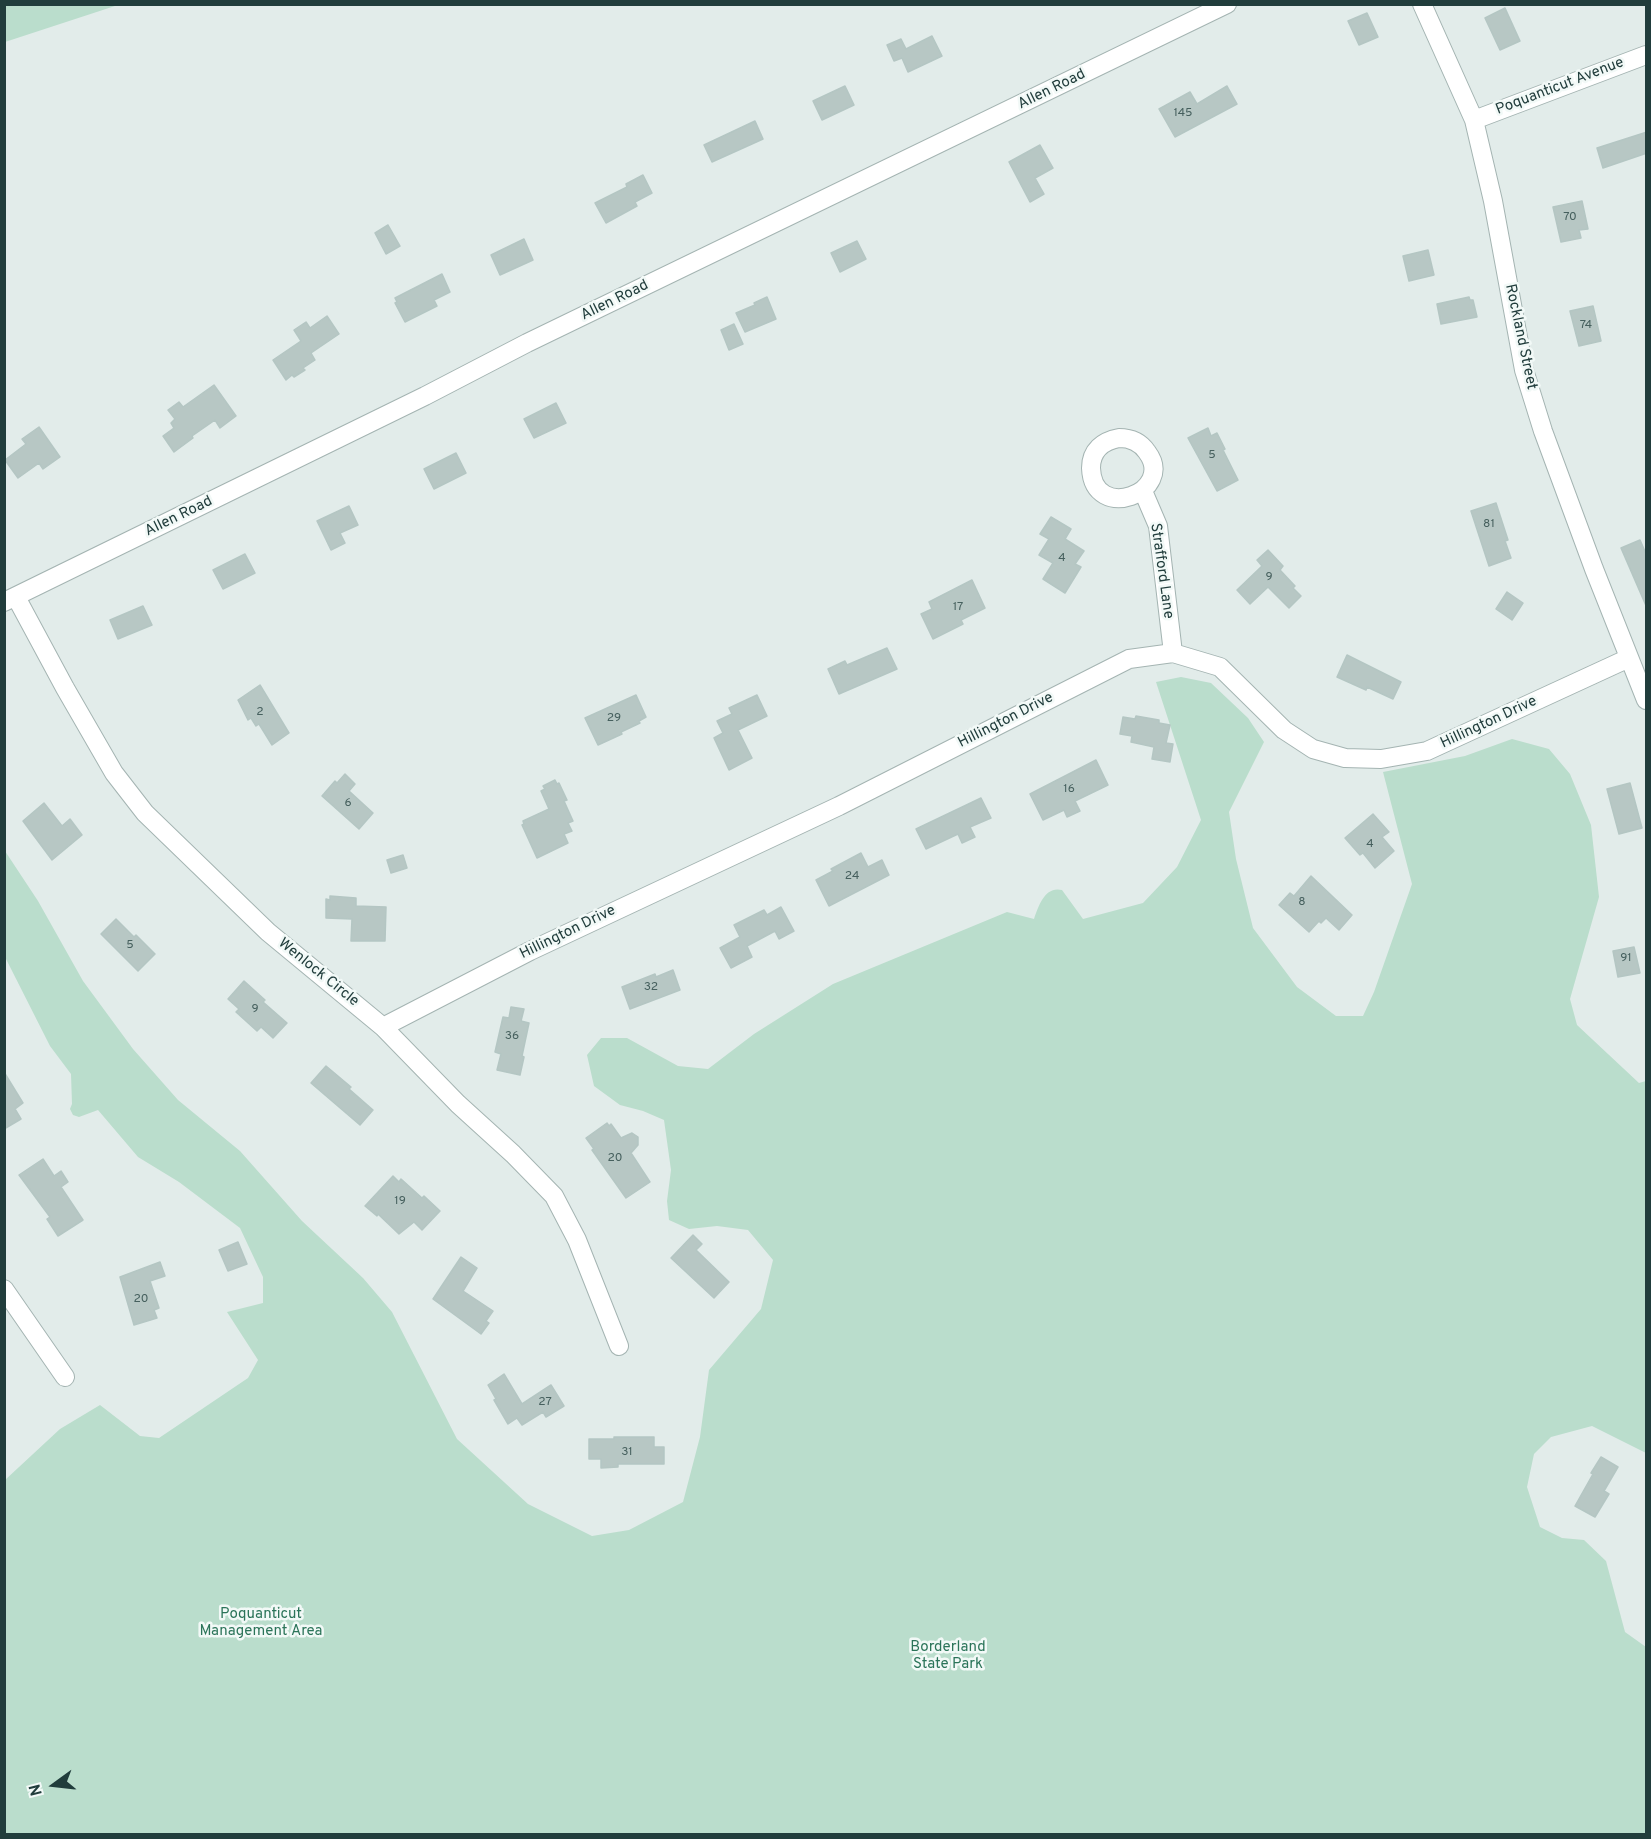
<!DOCTYPE html>
<html>
<head>
<meta charset="utf-8">
<style>
  body { margin:0 }
  #map { position:relative; width:1651px; height:1839px; overflow:hidden; background:#e2ecea; font-family:Overpass,sans-serif }
  canvas { display:block }
  .frame { position:absolute; inset:0; border:6px solid #213d3c; pointer-events:none }
  .north { position:absolute; left:24px; top:1755px; width:60px; height:60px; -webkit-text-stroke:4px #f2f9f7; paint-order:stroke; rotate:255deg; font-size:16px; font-weight:700; line-height:24px; text-align:center; color:#213d3c }
  .north::after { content:''; display:block; margin:auto; width:21px; height:27px; background:#213d3c; clip-path:polygon(50% 0,100% 100%,50% 72%,0 100%) }
</style>
</head>
<body>
<div id="map">
<canvas width="1651" height="1839"></canvas>
<div class="frame"></div>
<div class="north">N</div>
</div>
<script>
const context = document.querySelector('canvas').getContext('2d');
context.lineJoin = 'round';
function fillPath(path, color) { context.fillStyle = color; context.fill(path, 'evenodd'); }
function trace(path, color, width, dash) { context.strokeStyle = color; context.lineWidth = width; context.lineCap = dash ? 'butt' : 'round'; context.setLineDash(dash || []); context.stroke(path); }
function label(font, color, halo, rows, align = 'center') {
  context.font = font + ' Overpass,sans-serif'; context.lineWidth = 5; context.setLineDash([]); context.textBaseline = 'middle'; context.strokeStyle = halo; context.fillStyle = color; for (const [text, x, y, turn = 0] of rows) {
    context.save(); context.translate(x, y); context.rotate((+turn || 0) * Math.PI / 180); context.textAlign = isNaN(turn) ? turn : align; if (halo) context.strokeText(text, 0, 0); context.fillText(text, 0, 0); context.restore();
  }
}
fillPath(new Path2D(`
  M5 4H118V5L5 42Z
  M1181 677 1211 683 1248 718 1264 742 1229 812 1236 859 1253 928 1297 987 1336 1016H1363L1374 992 1412 884 1383 772 1465 756 1512 739 1549 749 1570 774 1591 825 1599 897 1570 999 1577 1025 1639 1083 1646 1081V1453L1592 1426 1551 1437 1534 1454 1527 1487 1540 1527 1562 1538 1584 1540 1606 1561 1625 1632 1646 1647V1834H5V1480L60 1429 100 1405 140 1436 159 1438 248 1378 258 1360 227 1312 263 1303V1277L240 1228 179 1182 138 1157 98 1110 79 1117 73 1115 70 1109 72 1104 71 1074 50 1046 5 957V851L38 901 83 981 133 1049 178 1100 240 1151 302 1221 363 1278 392 1312 457 1439 528 1504 592 1536 629 1530 683 1502 700 1437 709 1370 761 1309 773 1260 748 1230 717 1226 689 1229 669 1220 667 1201 671 1170 664 1120 643 1111 620 1105 594 1086 587 1055 601 1038H627L678 1066 708 1069 754 1034 833 984 1007 912 1034 919C1039 905 1045 886 1062 890L1083 919 1143 903 1177 867 1201 820 1156 682Z`), '#baddcc');
const building = new Path2D(`
  M1505 8 1520 41 1500 50 1485 18Z
  M1367 13 1378 37 1359 45 1348 21Z
  M932 36 942 56 908 72 902 58 894 61 887 45 901 39 906 49Z
  M845 86 854 105 822 120 813 101Z
  M1227 86 1237 104 1175 137 1159 109 1190 92 1197 104Z
  M755 121 763 139 712 162 704 145Z
  M1647 132V153L1603 168 1597 148Z
  M1040 145 1053 168 1035 178 1044 194 1030 202 1009 162Z
  M643 175 652 193 635 202 637 206 606 223 595 203 627 187 626 184Z
  M1582 201 1588 229 1579 230 1581 238 1561 242 1553 207Z
  M388 225 400 246 386 254 375 233Z
  M524 239 533 260 500 275 491 255Z
  M857 241 866 259 840 272 831 253Z
  M1428 250 1434 275 1409 281 1403 256Z
  M442 274 450 292 434 300 437 306 405 322 395 303 397 302 395 298Z
  M767 297 776 319 745 332 736 313 755 305 754 303Z
  M1469 297 1470 300H1473L1477 317 1441 324 1437 304Z
  M1593 306 1601 341 1579 346 1570 311Z
  M327 316 339 334 311 353 315 360 303 368 305 370 294 377 292 375 286 380 273 360 301 341 294 330 306 322 310 328Z
  M734 324 743 344 729 350 721 330Z
  M214 385 236 416 220 428 215 420 192 436 193 438 174 452 163 436 174 428 171 423 175 419 168 410 179 402 183 407Z
  M556 403 566 423 534 438 524 419Z
  M39 427 60 457 43 469 39 463 18 478 5 460 26 444 22 439Z
  M1208 428 1211 436 1217 433 1225 449 1223 450 1238 480 1217 491 1188 438Z
  M456 453 466 473 434 489 424 469Z
  M1496 503 1508 540 1505 541 1511 558 1489 566 1471 511Z
  M349 506 358 525 340 533 345 543 331 550 317 521Z
  M1051 517 1071 529 1065 539 1084 551 1075 564 1081 567 1065 593 1043 579 1053 563 1039 555 1049 539 1040 534Z
  M1640 540 1647 556V608L1621 548Z
  M1268 550 1283 566 1280 570 1295 586 1293 588 1301 596 1289 608 1268 587 1250 604 1237 590 1262 566 1257 560Z
  M245 554 255 573 223 589 213 570Z
  M972 580 985 608 961 620 963 624 933 639 921 614 932 609 929 602Z
  M1507 592 1523 603 1512 620 1496 609Z
  M143 606 152 625 118 639 110 620Z
  M887 648 897 669 839 694 828 669 845 661 847 665Z
  M1347 655 1401 682 1393 699 1367 687 1366 690 1337 677Z
  M260 685 289 733 272 745 259 724 256 726 251 718 248 720 238 700Z
  M636 695 646 717 639 721 640 723 621 732 622 734 598 745 585 718Z
  M757 695 767 716 738 730 752 758 729 770 714 738 723 733 717 721 732 714 729 708Z
  M1136 716 1159 720V723L1170 725 1166 743 1173 744 1170 762 1152 759 1154 747 1131 742 1132 736 1120 734 1123 717 1135 719Z
  M1096 760 1108 785 1075 801 1080 811 1067 817 1064 810 1043 820 1030 794Z
  M345 774 355 784 349 791 373 813 359 829 322 796 335 781 337 783Z
  M555 780 557 784 559 783 567 800 564 801 573 821 568 823 572 831 564 834 568 843 537 858 522 825 524 824 523 821 549 809 541 791 545 789 543 786Z
  M1630 783 1642 828 1619 834 1607 789Z
  M981 798 991 818 970 827 975 837 962 843 958 834 926 849 916 829Z
  M44 803 62 826 70 819 82 835 52 860 23 821Z
  M1373 814 1389 832 1382 837 1394 851 1375 868 1363 853 1360 855 1345 838Z
  M861 853 868 867 882 860 889 875 829 906 816 880 833 871 831 869Z
  M403 855 407 868 391 873 387 860Z
  M1311 876 1352 915 1339 930 1326 918 1321 923 1319 921 1309 932 1279 905 1290 893 1294 896Z
  M330 896 356 898V906L386 907 385 941H351L352 919 326 918V899L330 900Z
  M781 907 794 931 779 939 775 931 747 946 752 957 731 968 720 948 740 937 734 925 764 910 767 915Z
  M116 919 134 937 136 935 155 954 138 971 101 934Z
  M1634 947 1640 973 1618 977 1613 951Z
  M673 970 680 990 630 1009 622 987 655 974 656 977Z
  M244 981 265 1000 263 1002 287 1023 273 1038 261 1027 257 1031 236 1012 239 1009 228 999Z
  M511 1007 524 1009 521 1021 529 1023 522 1056 524 1057 520 1075 497 1070 501 1054 495 1052 503 1017 509 1018Z
  M326 1066 351 1087 349 1089 373 1110 360 1125 311 1083Z
  M4 1072 23 1103 15 1109 21 1119 4 1129Z
  M607 1123 609 1126 611 1124 621 1138 632 1133 638 1137V1145L631 1153 650 1182 626 1198 592 1150 594 1149 586 1138Z
  M43 1159 54 1176 61 1171 68 1182 61 1187 83 1220 58 1236 47 1219 50 1217 19 1175Z
  M393 1176 399 1182 401 1179 422 1198 424 1196 440 1211 422 1230 414 1222 399 1234 378 1214 377 1216 365 1206Z
  M693 1235 702 1244 696 1250 729 1282 714 1298 671 1258Z
  M238 1242 247 1264 228 1271 219 1250Z
  M461 1257 477 1268 463 1291 493 1311 486 1321 489 1323 481 1334 433 1299Z
  M160 1262 165 1276 150 1281 159 1308 154 1310 157 1318 134 1325 120 1277Z
  M504 1374 522 1404 551 1385 564 1406 546 1417 543 1412 522 1425 517 1418 508 1424 494 1400 496 1399 488 1385Z
  M614 1437H654V1447H664V1464H618V1467L601 1468V1459H589V1439H614Z
  M1601 1457 1618 1467 1604 1491 1609 1494 1595 1517 1575 1506 1593 1474 1591 1473Z`);
fillPath(building, '#b7c7c4');
trace(building, '#b4c6c3', 1.5);
const minor = new Path2D(`
  M1422 4 1474 120 1493 201 1524 370 1543 431 1594 569 1646 700
  M1474 120 1646 55
  M1119 438C1131 438 1141 443 1147 452 1177 492 1093 524 1091 468 1091 450 1103 441 1119 438Z
  M1143 491 1158 526 1173 653
  M16 597 65 688 114 773 145 813 268 932 383 1027 458 1104 513 1154 554 1196 577 1240 619 1346
  M4 602 425 396 527 343 1227 4
  M383 1027 530 951 839 806 1129 659 1173 653 1220 667 1284 730 1313 749 1345 758 1381 759 1427 751 1629 658
  M4 1289 65 1377`);
trace(minor, '#a4b4b2', 20);
trace(minor, '#fff', 18);
label('12px', '#46605e', null, [
  ["145",1183,114],
  ["70",1570,218],
  ["74",1586,326],
  ["5",1212,456],
  ["81",1489,525],
  ["4",1062,559],
  ["9",1269,578],
  ["17",958,608],
  ["2",260,713],
  ["29",614,719],
  ["16",1069,790],
  ["6",348,804],
  ["4",1370,845],
  ["24",852,877],
  ["8",1302,903],
  ["5",130,946],
  ["91",1626,959],
  ["32",651,988],
  ["9",255,1010],
  ["36",512,1037],
  ["20",615,1159],
  ["19",400,1202],
  ["20",141,1300],
  ["27",545,1403],
  ["31",627,1453]
]);
label('15px', '#213d3c', '#f2f9f7', [
  ["Poquanticut Avenue",1560,87,-21],
  ["Allen Road",1052,90,-26],
  ["Allen Road",615,301,-26],
  ["Rockland Street",1520,337,78],
  ["Allen Road",179,517,-26],
  ["Strafford Lane",1161,571,82],
  ["Hillington Drive",1006,721,-27],
  ["Hillington Drive",1489,723,-25],
  ["Hillington Drive",568,933,-26],
  ["Wenlock Circle",318,973,39]
]);
label('15px', '#2b7459', '#f2f9f7', [
  ["Poquanticut",261,1615],
  ["Management Area",261,1632],
  ["Borderland",948,1648],
  ["State Park",948,1665]
]);
</script>
</body>
</html>
